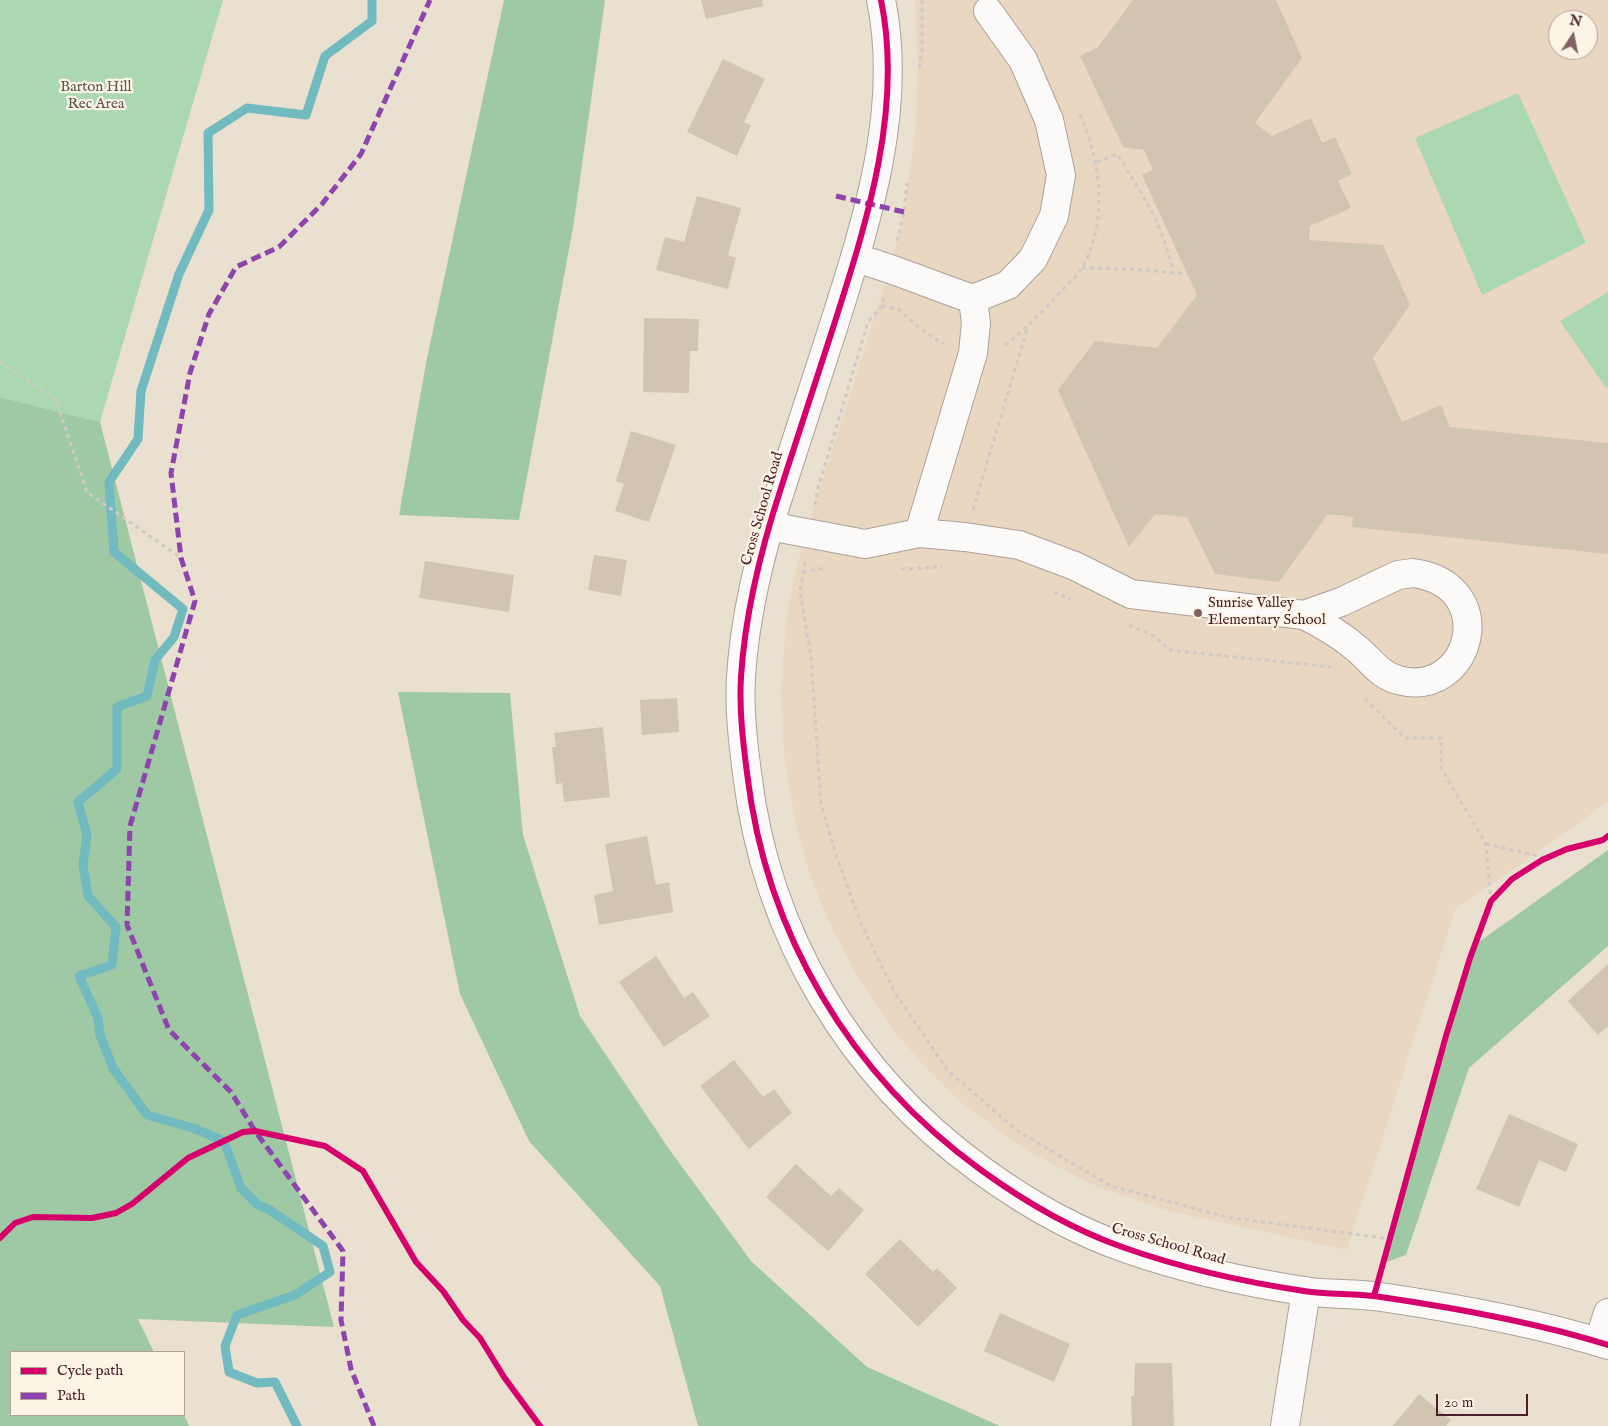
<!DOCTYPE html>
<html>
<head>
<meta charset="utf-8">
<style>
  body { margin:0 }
  #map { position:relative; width:1608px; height:1426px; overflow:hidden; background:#eae0d0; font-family:"IM FELL English",serif }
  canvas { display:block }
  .legend { position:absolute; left:10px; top:1351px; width:175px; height:65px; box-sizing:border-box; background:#fcf5e5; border:1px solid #b59f9b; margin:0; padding:6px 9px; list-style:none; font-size:15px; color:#4a1f2b }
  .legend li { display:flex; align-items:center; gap:10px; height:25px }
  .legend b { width:25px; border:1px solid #b59f9b }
  .north { position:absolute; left:1548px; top:10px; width:50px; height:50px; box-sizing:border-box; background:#fcf5e5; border:1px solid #b59f9b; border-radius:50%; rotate:11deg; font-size:14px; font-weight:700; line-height:20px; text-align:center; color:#4a1f2b }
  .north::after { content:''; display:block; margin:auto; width:18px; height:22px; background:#826365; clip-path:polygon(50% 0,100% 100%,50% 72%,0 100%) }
  .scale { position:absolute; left:1436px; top:1394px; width:92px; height:22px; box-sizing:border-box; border:2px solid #4a1f2b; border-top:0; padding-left:6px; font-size:15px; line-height:18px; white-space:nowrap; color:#4a1f2b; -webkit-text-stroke:4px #fcf5e5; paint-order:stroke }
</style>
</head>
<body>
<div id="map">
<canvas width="1608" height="1426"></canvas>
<ul class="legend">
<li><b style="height:6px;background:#d6006c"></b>Cycle path</li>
<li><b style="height:6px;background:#8e44ad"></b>Path</li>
</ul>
<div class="north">N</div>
<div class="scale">20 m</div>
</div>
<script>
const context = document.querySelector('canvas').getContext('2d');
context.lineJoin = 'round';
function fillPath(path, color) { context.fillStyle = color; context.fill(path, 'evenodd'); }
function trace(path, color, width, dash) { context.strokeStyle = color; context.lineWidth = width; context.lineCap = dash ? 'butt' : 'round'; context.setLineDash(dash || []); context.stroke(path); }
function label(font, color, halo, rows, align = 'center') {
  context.font = font + ' "IM FELL English",serif'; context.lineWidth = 4.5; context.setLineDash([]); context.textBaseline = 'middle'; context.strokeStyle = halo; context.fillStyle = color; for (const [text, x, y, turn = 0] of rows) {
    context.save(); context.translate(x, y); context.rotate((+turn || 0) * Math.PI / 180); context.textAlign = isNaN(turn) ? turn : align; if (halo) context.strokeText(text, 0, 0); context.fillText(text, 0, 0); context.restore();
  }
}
fillPath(new Path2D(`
  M915 0H1608V802L1455 910 1347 1250 1161 1209 1086 1182 1018 1145 962 1103 936 1079 894 1031 853 969 828 920 810 875 796 825 784 754 781 691 786 625 789 601 802 545 888 274 902 224 916 126 918 63ZM1558 20H1588V50H1558Z`), '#e9d7c1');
fillPath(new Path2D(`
  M0 0H223L100 422 0 397Z
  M1518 93 1586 243 1482 295 1415 138Z
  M1608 292V387L1606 388 1560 321Z`), '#acd8b1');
fillPath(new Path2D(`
  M504 0H605L574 222 519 520 399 515 427 358Z
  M0 397 100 422 334 1327 138 1319 154 1352H11V1415H184L189 1426H0Z
  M398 692 510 693 523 835 580 1016 669 1149 751 1261 867 1367 1000 1426H698L660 1286 529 1141 460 994Z
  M1608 850V946L1469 1068 1406 1255 1384 1263 1476 944Z`), '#9fc8a4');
trace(new Path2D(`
  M297 1426 275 1382 257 1383 229 1372 225 1346 237 1315 295 1295 330 1272 323 1246 270 1210 258 1205 241 1188 224 1141 193 1128 147 1115 113 1068 100 1035 98 1018 79 976 112 965 116 927 88 896 83 865 87 835 78 802 117 769V707L147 696 155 660 174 637 183 609 114 552 109 482 138 439 141 391 179 274 209 210 208 133 247 108 306 115 325 56 372 21V0`), '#70bac0', 9);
fillPath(new Path2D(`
  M701 0H762L763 6 706 19Z
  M1133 0H1276L1302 58 1255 123 1272 136 1311 118 1322 143 1335 137 1352 174 1338 181 1351 208 1310 226 1309 240 1383 245 1410 305 1373 358 1402 422 1441 405 1450 427 1608 443V554L1352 527 1353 517 1328 514 1279 582 1215 574 1187 517 1155 514 1129 547 1058 390 1095 341 1157 348 1197 295 1142 175 1153 170 1144 150 1123 147 1080 56 1098 47Z
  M723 59 765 79 744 122 751 125 737 156 687 132Z
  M697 196 741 208 728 255 736 258 728 289 656 270 665 237 684 242Z
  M644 318 699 319 698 351H690L689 393 643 392Z
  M631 431 676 445 649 522 615 511 624 484 616 481Z
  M594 555 627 560 621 596 588 590Z
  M425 561 514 575 509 612 419 598Z
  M677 698 679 732 642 735 640 700Z
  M603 727 610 797 564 802 562 783 556 784 552 747H556L554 733Z
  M647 836 656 885 669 882 673 912 599 925 594 895 613 891 605 844Z
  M656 956 684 998 693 992 710 1016 664 1047 619 982Z
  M1608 964V1026L1598 1035 1568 1001Z
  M734 1060 763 1097 774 1089 792 1113 749 1149 700 1086Z
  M1509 1114 1578 1144 1566 1172 1539 1160 1519 1207 1476 1189Z
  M796 1164 831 1196 839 1188 864 1210 828 1251 766 1197Z
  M900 1239 933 1272 937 1268 957 1288 918 1327 865 1274Z
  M1000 1313 1070 1344 1054 1382 984 1351Z
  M1135 1363H1172L1174 1426H1132L1131 1396H1134Z
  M1419 1394 1451 1420 1446 1426H1393Z`), '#d1c4b1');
const minor = new Path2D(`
  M881 0C904 111 865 227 832 331 815 384 798 436 781 488 761 549 745 613 741 677 739 709 743 742 747 773 766 934 850 1075 981 1170 1025 1202 1073 1230 1125 1248 1182 1268 1244 1282 1304 1291 1329 1295 1355 1293 1381 1297 1456 1308 1535 1322 1608 1345
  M855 258C896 269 933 286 973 299L1008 285 1033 259 1054 216 1061 175 1049 120 1023 60 988 11
  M769 526 865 544 919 533 965 537 1019 545 1075 566 1131 594 1304 615
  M919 533 973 353 976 323 973 299
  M1413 573C1502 585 1471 700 1398 680 1379 675 1370 659 1356 648 1340 634 1322 624 1304 615L1341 602 1398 575Z
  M1599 1342 1608 1313
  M1285 1426 1306 1291`);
trace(minor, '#aca19a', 30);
trace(new Path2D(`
  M919 68 922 50V0
  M1097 162 1117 154C1141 192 1165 228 1173 272
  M897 241 904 212 907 183
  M1082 268 1132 269 1188 274
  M882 306 898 309 919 328 944 344
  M1005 345C1027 328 1046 308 1065 287 1071 281 1079 274 1083 267 1108 218 1101 163 1080 115
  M0 362 56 400 87 492 181 558
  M815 505 818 488 868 322 882 306 884 298
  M973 510 1027 329
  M805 562 800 591 811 656 821 804 835 852 862 926 895 993 949 1072 1018 1131 1111 1186 1226 1217 1391 1239
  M901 569 942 567
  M803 572 825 568
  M1054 592 1071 600
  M1129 625 1156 637 1169 650 1331 667
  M1365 699 1405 738H1441V768L1486 844 1491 901
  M1486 844 1546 858`), '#cfc9c7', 3, [4, 4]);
trace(minor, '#fcfaf8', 28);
trace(new Path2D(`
  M836 196 904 212
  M374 1426 351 1369 341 1320 343 1251 255 1131 231 1092 169 1030 127 925 130 826 195 601 181 558 171 473 190 373 209 314 236 267 279 247 322 204 361 154 430 0`), '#8e44ad', 5, [10, 5]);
trace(new Path2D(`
  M881 0C904 111 865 227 832 331 815 384 798 436 781 488 761 549 745 613 741 677 739 709 743 742 747 773 766 934 850 1075 981 1170 1025 1202 1073 1230 1125 1248 1182 1268 1244 1282 1304 1291 1329 1295 1355 1293 1381 1297 1456 1308 1535 1322 1608 1345
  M0 1238 15 1223 33 1217 92 1218 116 1213 132 1204 188 1158 243 1132 255 1131 325 1146 363 1171 416 1262 443 1291 463 1320 480 1338 504 1377 540 1426
  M1374 1296 1446 1036 1470 958 1491 901 1512 879 1542 860 1567 849 1603 840 1608 836`), '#d6006c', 6);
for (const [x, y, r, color] of [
  [1198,613,5,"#826365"]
]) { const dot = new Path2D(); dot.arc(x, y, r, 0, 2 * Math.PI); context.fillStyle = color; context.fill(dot); trace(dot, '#fcf5e5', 2); }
label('15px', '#58554c', '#fcf5e5', [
  ["Barton Hill",96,88],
  ["Rec Area",96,105]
]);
label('15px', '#4a1f2b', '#fcf5e5', [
  ["Cross School Road",763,509,-74],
  ["Cross School Road",1168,1245,16]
]);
label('15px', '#4a1f2b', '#fcf5e5', [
  ["Sunrise Valley",1208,604],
  ["Elementary School",1208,621]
], 'left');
</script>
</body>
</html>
